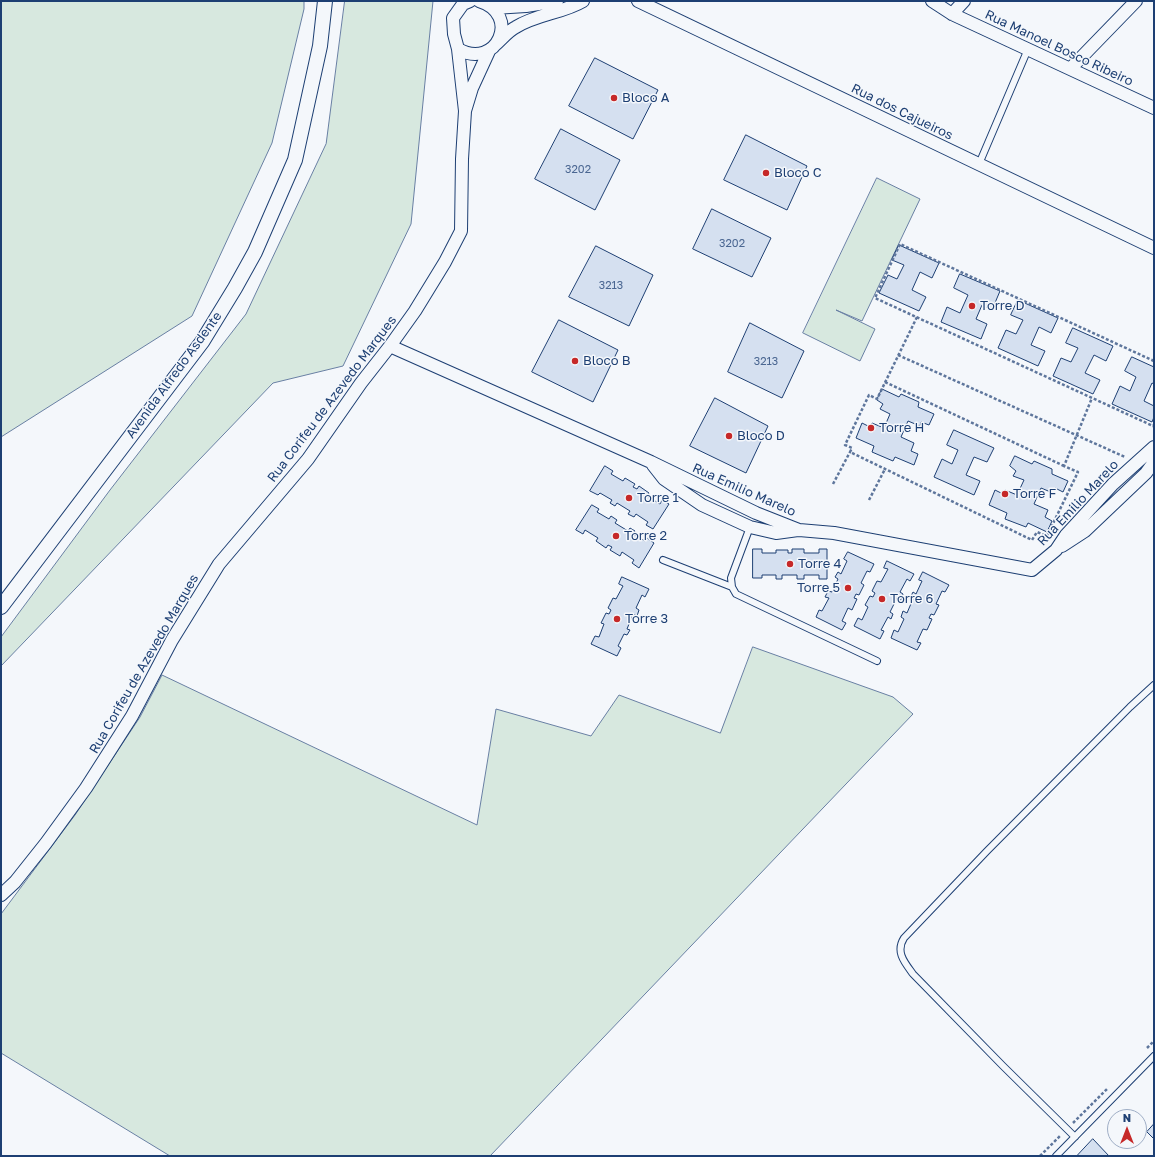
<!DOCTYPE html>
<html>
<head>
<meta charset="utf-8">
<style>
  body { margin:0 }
  #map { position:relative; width:1155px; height:1157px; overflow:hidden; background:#f4f7fb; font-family:"Golos Text",sans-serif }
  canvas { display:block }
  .frame { position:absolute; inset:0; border:2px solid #1d3f73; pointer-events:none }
  .north { position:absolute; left:1107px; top:1109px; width:40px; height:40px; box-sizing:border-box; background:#f4f7fb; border:1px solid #9eadc5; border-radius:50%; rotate:0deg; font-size:11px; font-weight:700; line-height:16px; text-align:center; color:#1d3f73 }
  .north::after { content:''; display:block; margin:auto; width:14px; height:18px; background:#c62828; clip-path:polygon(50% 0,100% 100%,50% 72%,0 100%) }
</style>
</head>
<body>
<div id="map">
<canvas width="1155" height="1157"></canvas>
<div class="frame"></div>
<div class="north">N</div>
</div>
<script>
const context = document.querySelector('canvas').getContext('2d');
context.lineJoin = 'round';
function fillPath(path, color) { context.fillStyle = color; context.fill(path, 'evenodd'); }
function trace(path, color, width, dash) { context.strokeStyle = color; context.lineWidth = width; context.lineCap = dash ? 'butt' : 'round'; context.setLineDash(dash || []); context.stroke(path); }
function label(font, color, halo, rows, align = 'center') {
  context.font = font + ' "Golos Text",sans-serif'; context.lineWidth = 3; context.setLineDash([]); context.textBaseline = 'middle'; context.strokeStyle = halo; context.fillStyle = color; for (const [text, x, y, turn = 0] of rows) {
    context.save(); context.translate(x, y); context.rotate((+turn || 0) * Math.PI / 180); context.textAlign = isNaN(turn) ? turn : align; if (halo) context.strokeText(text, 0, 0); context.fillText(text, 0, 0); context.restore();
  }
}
const green = new Path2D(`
  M1 1H304V9L272 143 192 316 1 437Z
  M345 1H433L411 224 343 366 273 383 1 666V637L110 490 246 314 326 144Z
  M877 178 920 199 862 321 836 310 875 329 860 361 803 333Z
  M753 647 893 697 913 714 490 1156H170L1 1053V914L75 815 140 717 162 675 477 825 496 709 591 736 619 695 720 733Z`);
fillPath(green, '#d7e8df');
trace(green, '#687fa3', 1);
const building = new Path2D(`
  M595 58 658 90 633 139 569 106Z
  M561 129 620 160 595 210 535 179Z
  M746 135 807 166 787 210 724 180Z
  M712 209 771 238 752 277 693 249Z
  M899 245 939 263 932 278 920 272 912 290 926 297 919 311 879 293 888 275 897 279 904 265 892 260Z
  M596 246 653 275 629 326 569 297Z
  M960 274 1000 291 992 310 982 305 976 319 987 324 981 339 941 322 947 307 960 313 968 295 954 288Z
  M1018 300 1058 318 1051 333 1039 327 1031 345 1045 351 1038 366 998 348 1006 330 1016 334 1023 320 1011 315Z
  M559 320 618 350 593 402 532 372Z
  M750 323 804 351 782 398 728 372Z
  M1073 328 1113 346 1106 361 1094 355 1085 373 1100 380 1093 394 1053 376 1061 358 1071 362 1078 348 1066 343Z
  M1132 357 1154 367V384L1152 383 1144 401 1154 406V417L1152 422 1112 404 1120 386 1130 391 1136 377 1125 371Z
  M882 389 899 397 901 394 919 402 918 407 934 414 929 425 921 422 920 426 908 421 901 437 914 443 911 451 918 454 914 465 895 457 893 461 872 452 874 446 856 438 862 423 870 427 872 423 884 428 890 414 880 409 883 404 877 400Z
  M715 398 768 426 746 473 690 446Z
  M954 430 994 448 987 462 974 457 966 475 980 481 974 495 934 477 942 459 952 464 958 450 947 445Z
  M1015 456 1032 464 1034 461 1052 469V474L1068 481 1063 492 1055 488 1053 493 1041 488 1034 504 1048 510 1045 517 1052 521 1047 532 1028 523 1026 527 1005 519 1007 513 989 505 995 490 1003 494 1005 490 1017 495 1024 480 1013 476 1016 471 1010 466Z
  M605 466 613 471 611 474 623 481 625 478 635 484 633 487 637 489 639 486 649 493 647 496 660 504 662 500 669 504 653 529 646 525 648 522 636 514 634 517 628 514 630 511 617 503 615 506 610 503 612 500 600 493 598 495 590 491Z
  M592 505 599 509 597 512 609 519 611 516 617 520 615 523 628 531 630 528 635 531 633 534 645 541 647 538 654 543 639 568 632 563 634 560 622 552 620 556 610 550 612 547 608 545 606 548 596 541 598 538 585 530 583 534 576 530Z
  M753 549H762V553H776V550H788V553H792V549H804V553H819V549H827V579H819V575H804V579H797V575H782V579H776V575H762V578H753Z
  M848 552 874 564 870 572 867 571 861 583 864 585 859 595 856 594 854 598 857 599 852 610 848 608 842 621 846 623 842 630 816 617 819 610 822 611 829 598 825 597 828 591 832 592 838 579 835 577 838 572 841 574 847 561 844 559Z
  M887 561 914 574 910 581 907 579 900 592 903 594 901 600 897 598 890 612 893 614 891 619 888 617 881 630 884 631 880 639 854 626 858 618 862 620 868 607 865 605 870 596 873 597 875 593 872 591 877 581 881 582 888 569 884 568Z
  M923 572 949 585 945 592 942 591 936 604 939 605 934 615 931 614 929 618 932 619 927 630 923 629 917 642 921 643 917 650 891 638 894 630 898 632 904 619 901 617 903 611 907 613 913 599 910 598 913 592 916 594 922 581 919 580Z
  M622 577 649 589 645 597 642 595 636 608 639 610 637 616 633 614 627 629 630 630 627 635 624 634 618 646 621 648 617 656 591 644 595 636 599 637 604 624 601 623 606 613 609 614 611 610 608 608 613 598 616 599 623 586 619 584Z
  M1154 1124V1139L1147 1132Z
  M1093 1139 1109 1156H1077Z`);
fillPath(building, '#d5e0f0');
trace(building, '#1d3f73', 1);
const service = new Path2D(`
  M979 164 1028 49
  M750 527 731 578 732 587 736 594 877 661
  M663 560 732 587
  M1075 1137 1003 1066 913 974C905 963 895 952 904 938L987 851 1130 707 1154 685
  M1056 1156 1154 1056`);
const minor = new Path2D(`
  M470 1 463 4 453 18 454 34 458 49 465 111 472 88 489 51
  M638 1 1154 248
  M932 1 952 14 1154 108
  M494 8 526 6 557 1
  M952 14 964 1
  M495 45C502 39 508 31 516 27 537 14 563 13 583 1
  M458 49C497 71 522 14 479 1
  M1071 68 1136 1
  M390 346 651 462 756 513 799 530 834 533 1032 570 1056 550 1066 535 1113 484 1154 447
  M653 465 664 479 702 505 750 527 776 533 798 530
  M1062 546 1085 531 1146 473 1154 462
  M1 895 15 882 46 843 86 788 132 716 172 640 219 564 308 459 361 383 390 346 415 311 445 262 461 231 462 159 465 111`);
const tertiary = new Path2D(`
  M1 607 202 342 235 288 255 252 295 160 320 46 325 1`);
trace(service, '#1d3f73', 8);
trace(minor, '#1d3f73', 14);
trace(tertiary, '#1d3f73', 16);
trace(new Path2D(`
  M917 317 877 399 869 395 845 445 852 448 850 452 1032 540 1037 532 1047 536 1078 472 1064 466 1092 398
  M898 355 1125 457
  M1154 361 900 244 875 298 1153 426 1154 425
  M885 382 1064 466
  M833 484 850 452
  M869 500 885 469
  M1147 1048 1154 1041
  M1073 1123 1107 1089
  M1040 1156 1061 1135`), '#5e769c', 2.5, [3, 2]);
trace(service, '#f4f7fb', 6);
trace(minor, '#f4f7fb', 12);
trace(tertiary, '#f4f7fb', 14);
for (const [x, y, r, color] of [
  [614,98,4,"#c62828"],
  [766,173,4,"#c62828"],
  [972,306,4,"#c62828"],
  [575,361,4,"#c62828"],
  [871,428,4,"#c62828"],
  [729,436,4,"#c62828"],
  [1005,494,4,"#c62828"],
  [629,498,4,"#c62828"],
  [616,536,4,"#c62828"],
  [790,564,4,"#c62828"],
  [848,588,4,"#c62828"],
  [882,599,4,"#c62828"],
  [617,619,4,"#c62828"]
]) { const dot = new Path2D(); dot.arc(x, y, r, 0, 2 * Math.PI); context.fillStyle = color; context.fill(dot); trace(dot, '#f4f7fb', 1.5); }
label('11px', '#4b6792', null, [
  ["3202",578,170],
  ["3202",732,244],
  ["3213",611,286],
  ["3213",766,362]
]);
label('13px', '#1d3f73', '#f4f7fb', [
  ["Rua Manoel Bosco Ribeiro",1059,48,25],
  ["Rua dos Cajueiros",902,112,26],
  ["Avenida Alfredo Asdente",174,375,-54],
  ["Rua Corifeu de Azevedo Marques",332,399,-53],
  ["Rua Emilio Marelo",744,490,24],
  ["Rua Emilio Marelo",1078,503,-47],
  ["Rua Corifeu de Azevedo Marques",144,664,-60]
]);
label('13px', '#1d3f73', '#f4f7fb', [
  ["Bloco A",622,98],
  ["Bloco C",774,173],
  ["Torre D",980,306],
  ["Bloco B",583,361],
  ["Torre H",879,428],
  ["Bloco D",737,436],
  ["Torre F",1013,494],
  ["Torre 1",637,498],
  ["Torre 2",624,536],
  ["Torre 4",798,564],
  ["Torre 5",840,588,"right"],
  ["Torre 6",890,599],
  ["Torre 3",625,619]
], 'left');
</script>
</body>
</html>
